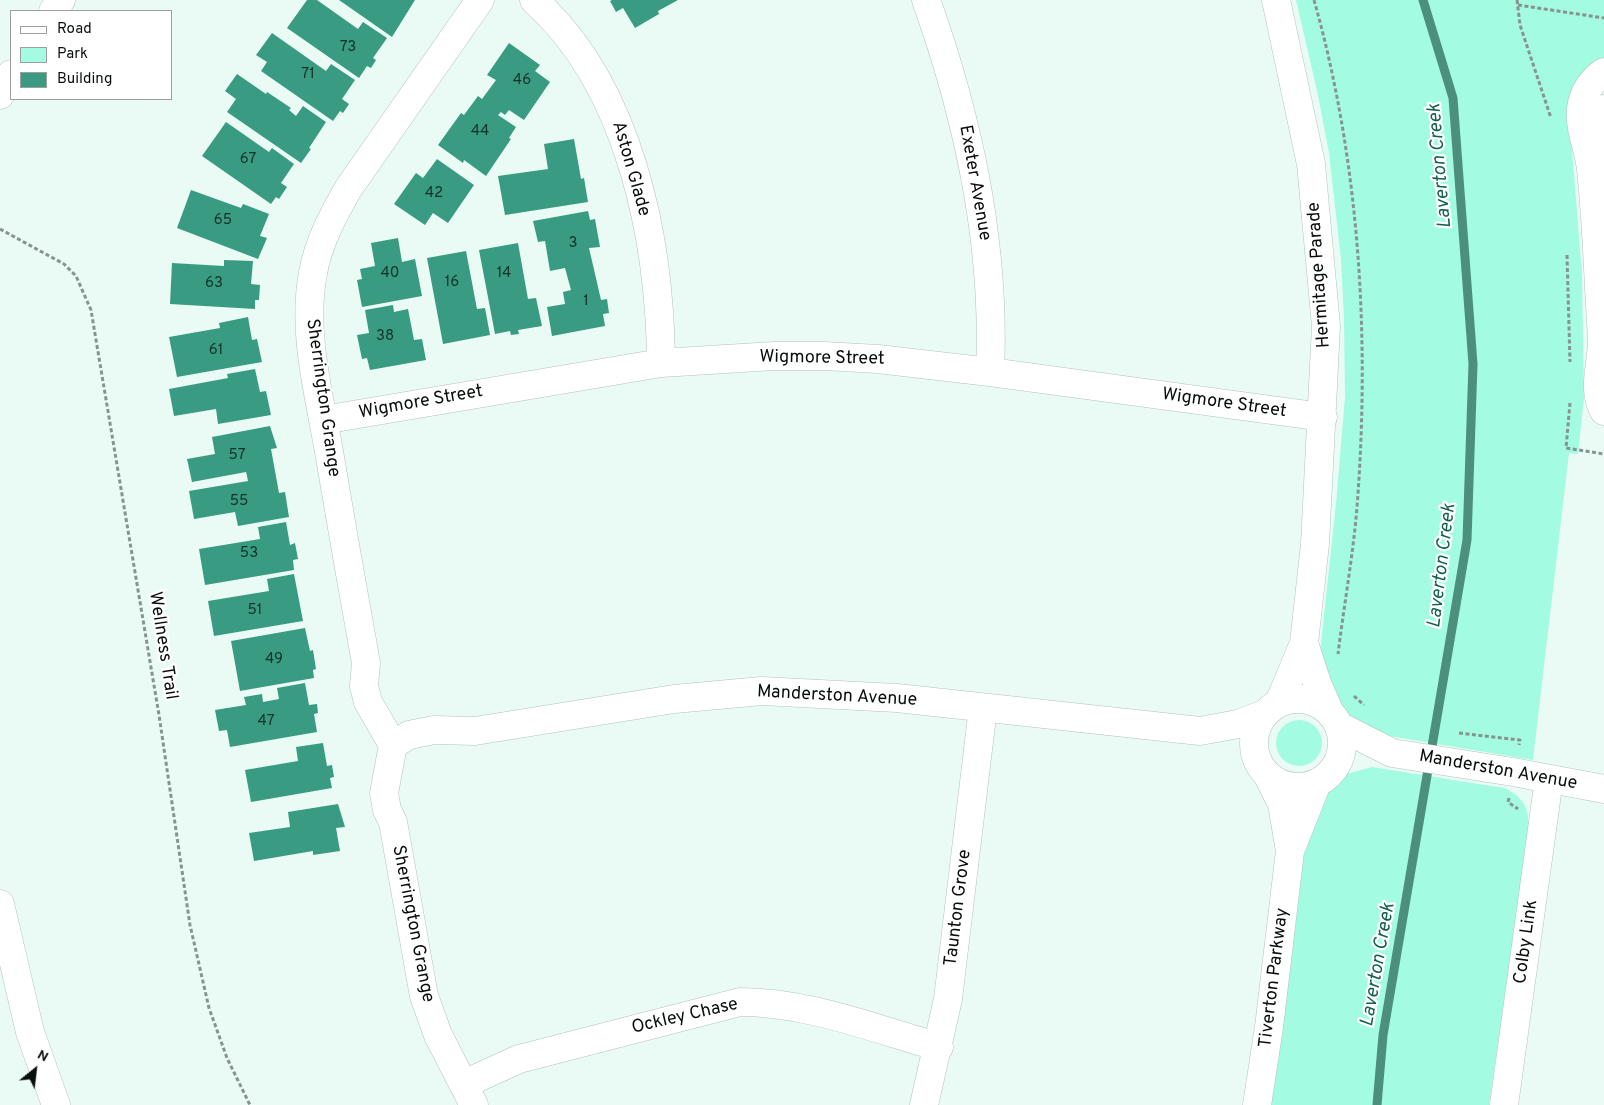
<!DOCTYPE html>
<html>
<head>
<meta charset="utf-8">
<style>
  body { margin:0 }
  #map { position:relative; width:1604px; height:1105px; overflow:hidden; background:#eafbf5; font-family:Overpass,sans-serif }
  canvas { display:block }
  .legend { position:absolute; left:10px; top:10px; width:162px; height:90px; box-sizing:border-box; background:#fff; border:1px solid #9d9f9e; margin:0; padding:6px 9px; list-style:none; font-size:15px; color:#090e0d }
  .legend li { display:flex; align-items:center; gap:10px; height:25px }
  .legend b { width:25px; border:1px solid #9d9f9e }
  .north { position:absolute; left:10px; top:1045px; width:50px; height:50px; -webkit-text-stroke:4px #fff; paint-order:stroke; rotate:29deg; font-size:14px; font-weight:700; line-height:20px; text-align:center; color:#090e0d }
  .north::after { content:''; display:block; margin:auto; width:18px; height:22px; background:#090e0d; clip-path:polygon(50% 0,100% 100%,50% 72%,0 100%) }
</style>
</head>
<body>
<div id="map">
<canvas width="1604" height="1105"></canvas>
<ul class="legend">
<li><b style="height:6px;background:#fff"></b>Road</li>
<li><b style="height:14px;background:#a3fbe1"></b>Park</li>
<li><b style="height:14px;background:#389b82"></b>Building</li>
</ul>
<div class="north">N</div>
</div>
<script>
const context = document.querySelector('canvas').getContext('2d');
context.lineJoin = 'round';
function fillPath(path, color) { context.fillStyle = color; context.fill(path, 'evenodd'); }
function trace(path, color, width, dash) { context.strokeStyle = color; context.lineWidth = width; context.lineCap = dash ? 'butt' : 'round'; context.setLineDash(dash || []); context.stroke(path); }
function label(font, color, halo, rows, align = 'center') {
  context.font = font + ' Overpass,sans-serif'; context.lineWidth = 4.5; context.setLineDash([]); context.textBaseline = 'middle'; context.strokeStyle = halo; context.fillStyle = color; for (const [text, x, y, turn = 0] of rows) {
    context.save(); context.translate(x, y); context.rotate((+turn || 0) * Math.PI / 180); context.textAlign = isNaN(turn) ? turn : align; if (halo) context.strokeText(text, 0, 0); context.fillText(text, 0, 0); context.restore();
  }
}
fillPath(new Path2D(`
  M1296 0H1604V60C1577 74 1574 83 1569 112L1582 274 1584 398 1578 454 1569 453 1533 760 1383 735 1351 719 1340 710 1319 662 1336 504 1345 397 1344 319 1341 259 1329 153 1318 95Z
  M1276 743a23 23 0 1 1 46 0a23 23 0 1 1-46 0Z
  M1372 767 1504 788C1523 796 1529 808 1529 828L1489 1105H1269L1303 850 1326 789 1346 774Z`), '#a3fbe1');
trace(new Path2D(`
  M1377 1105 1383 1035 1467 540 1473 364 1453 98 1423 0`), '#4b8f7c', 9);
fillPath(new Path2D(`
  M307 0H317L358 29 363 22 387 38 373 58 376 60 371 68 367 66 359 78 287 28Z
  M339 0H415L392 37Z
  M612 0H678L658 11 659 14 635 28 623 8 616 12 610 1Z
  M272 33 326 71 331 64 355 80 342 99 349 104 343 113 340 111 333 121 261 71 267 62 256 55Z
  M509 43 540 65 535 71 550 82 524 120 509 110 505 115 501 112 498 115 516 127 509 138 511 139 486 176 464 160 463 163 438 145 461 113 464 115 478 96 482 99 496 80 487 75Z
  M237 74 266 94 267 92 291 108 289 110 296 116 303 106 326 122 309 148 311 149 301 163 227 112 236 99 225 91Z
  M226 122 269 152 272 148 294 164 281 183 287 187 279 199 276 197 271 204 202 156Z
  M574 139 581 179 584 178 588 202 505 215 498 176 548 169 544 144Z
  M437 159 474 185 448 223 433 213 425 225 394 204 416 173 423 178Z
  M191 190 241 208 243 204 269 214 260 236 267 238 258 259 177 228Z
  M588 211 590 220 595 219 600 247 589 248 601 300 607 299 609 313 603 314 605 326 552 336 547 307 565 304 563 292 571 290 565 268 550 271 545 241 538 242 533 221Z
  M398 238 402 262 415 259 422 296 362 307 357 280 362 279 360 269 375 266 371 243Z
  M518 243 528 299 536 298 542 326 518 330 519 334 511 335 510 331 495 334 479 250Z
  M466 251 477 309 485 308 490 335 443 344 427 258Z
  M224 260 253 261 251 284 260 285 259 300H255V309L170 304 172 263 224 266Z
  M393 305 394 312 408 309 414 340 422 339 426 360 370 370 367 358 362 359 357 335 369 333 365 310Z
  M248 317 252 340 257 339 262 362 177 377 169 337 220 328 219 323Z
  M255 369 260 392 266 391 271 415 218 424 216 409 174 416 169 389 228 378 227 374Z
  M270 426 277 448 271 449 279 493 285 492 289 517 238 526 235 512 194 519 189 491 248 481 247 476 246 472 192 482 187 459 215 454 212 437Z
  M286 522 290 545 295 543 298 559 293 560 294 570 205 585 199 549 260 539 258 527Z
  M294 574 303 621 214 636 208 601 269 591 267 579Z
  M305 628 310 651 313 650 316 669 313 670 314 678 240 691 231 641Z
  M305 683 309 705 317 704 318 713 314 714 317 732 230 747 227 730 219 731 215 710 246 705 244 697 262 694 263 702 279 699 277 688Z
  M323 743 327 766 332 765 334 777 330 778 332 788 251 802 245 770 298 761 296 747Z
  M338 804 345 827 336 828 340 851 313 855V851L254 861 249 833 290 827 288 812Z`), '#389b82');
const minor = new Path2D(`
  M534 0C630 86 660 239 661 363
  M926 0C969 120 996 244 990 372
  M1276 0 1311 164 1326 326 1315 544 1304 643 1279 703
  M1604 72C1591 81 1583 93 1581 109 1579 130 1589 149 1591 169 1597 225 1598 281 1602 337 1603 362 1591 388 1604 411
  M1593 156 1600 118 1604 109
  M323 420 661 363 774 356H824L878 359 990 372 1323 417
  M1304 643 1317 683 1329 711
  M1254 743a44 44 0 1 1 88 0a44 44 0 1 1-88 0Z
  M1339 726 1392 753 1513 772 1604 789
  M393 745 409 735 434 730 475 731 674 699 762 691 897 698 1200 731 1238 724 1265 714
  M1290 851 1317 783
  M464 1084 519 1059 740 1002C808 1002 875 1029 939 1047
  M474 1105 438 1035 424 996 393 822 387 810 384 793 393 745 368 702 364 686 366 663C353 591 340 518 328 446 318 390 302 330 313 273 318 243 333 216 348 189L480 0
  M924 1105 948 999 983 708
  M1257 1105 1269 1027 1290 851 1282 804 1267 774
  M1504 1105 1549 779`);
const major = new Path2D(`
  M53 11 61 0`);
const highway = new Path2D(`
  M0 95 11 74
  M0 904 30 1032 56 1105`);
trace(minor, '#b2c2bd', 29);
trace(major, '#b2c2bd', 29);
trace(highway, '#b2c2bd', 29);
trace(new Path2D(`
  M1314 0C1360 163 1370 339 1357 507 1353 556 1344 605 1338 654
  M1517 0 1520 25 1551 118
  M1518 5 1604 18
  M0 229 64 264 76 276 91 310 159 715 190 925 209 1008 227 1058 250 1105
  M1567 255 1570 362
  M1570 403 1566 448 1604 454
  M1354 696 1364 705
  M1459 733 1520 740 1519 745
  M1509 798 1508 802 1518 809`), '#88938f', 3, [4, 2.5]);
trace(minor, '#fff', 28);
trace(major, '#fff', 28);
trace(highway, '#fff', 28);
label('15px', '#15312a', null, [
  ["73",348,48],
  ["71",308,75],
  ["46",522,81],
  ["44",480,132],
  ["67",248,160],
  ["42",434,194],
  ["65",223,221],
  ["3",573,244],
  ["40",390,274],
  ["14",504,274],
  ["16",452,283],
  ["63",214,284],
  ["1",586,302],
  ["38",385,337],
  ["61",216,351],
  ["57",237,456],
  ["55",239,502],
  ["53",249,554],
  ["51",255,611],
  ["49",274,660],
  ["47",266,722]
]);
label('18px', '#090e0d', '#fff', [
  ["Aston Glade",630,169,74],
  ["Exeter Avenue",974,183,80],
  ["Hermitage Parade",1320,275,-94],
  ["Wigmore Street",822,359,1],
  ["Sherrington Grange",322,398,82],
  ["Wigmore Street",421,403,-10],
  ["Wigmore Street",1224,404,8],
  ["Wellness Trail",162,646,81],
  ["Manderston Avenue",837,697,3],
  ["Manderston Avenue",1498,771,10],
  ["Taunton Grove",959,908,-83],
  ["Sherrington Grange",412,924,79],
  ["Colby Link",1527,942,-82],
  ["Tiverton Parkway",1275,978,-83],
  ["Ockley Chase",685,1017,-13]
]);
label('italic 19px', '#14614f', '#fff', [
  ["Laverton Creek",1441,166,-95],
  ["Laverton Creek",1443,566,-83],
  ["Laverton Creek",1379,965,-80]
]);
</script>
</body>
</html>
